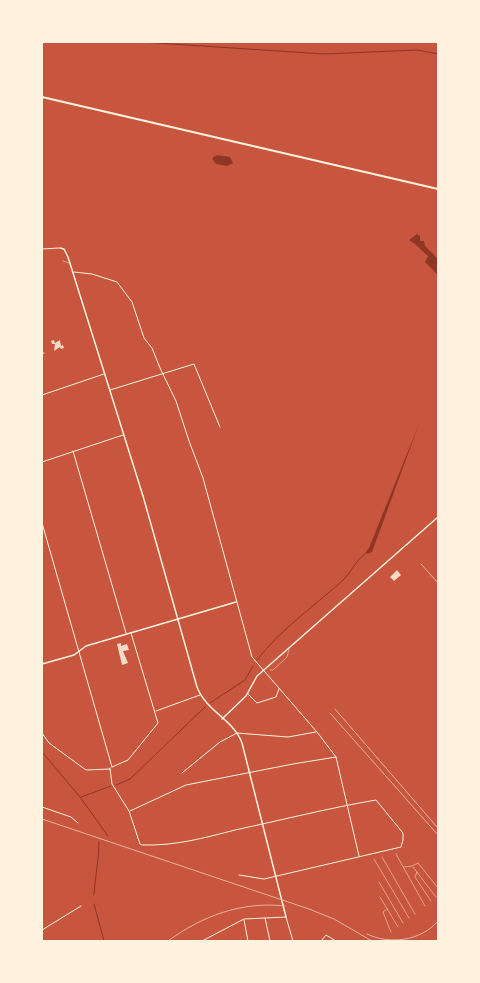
<!DOCTYPE html>
<html>
<head>
<meta charset="utf-8">
<style>
  body { margin:0 }
  #map { position:relative; width:480px; height:983px; overflow:hidden; background:#c8553d; font-family:"Golos Text",sans-serif }
  canvas { display:block }
  .frame { position:absolute; inset:0; border:43px solid #fff3e0; pointer-events:none }
</style>
</head>
<body>
<div id="map">
<canvas width="480" height="983"></canvas>
<div class="frame"></div>
</div>
<script>
const context = document.querySelector('canvas').getContext('2d');
context.lineJoin = 'round';
function fillPath(path, color) { context.fillStyle = color; context.fill(path, 'evenodd'); }
function trace(path, color, width, dash) { context.strokeStyle = color; context.lineWidth = width; context.lineCap = dash ? 'butt' : 'round'; context.setLineDash(dash || []); context.stroke(path); }
fillPath(new Path2D(`
  M217 155 230 157 233 163 227 166 216 164 212 158Z
  M417 234 420 236V241H424L425 246 438 259V275L425 262 428 256 415 244 409 240Z
  M419 424 372 552 367 554 366 552 369 548Z`), '#8f3625');
trace(new Path2D(`
  M141 42 324 54 417 50 438 54
  M257 660C279 631 314 606 341 582 352 572 354 562 367 552
  M210 703 245 680 253 666
  M42 752 80 797 108 836
  M116 785 130 779 205 707
  M81 797 111 786
  M94 895C95 877 99 860 99 842
  M94 904 104 941`), '#8f3625', 1);
fillPath(new Path2D(`
  M54 340 55 343 60 340 61 346 63 345 64 348 61 349 60 347 54 351 55 344H52L51 341Z
  M397 570 401 575 394 581 390 577Z
  M121 643V646L127 644 129 650 123 651 128 663 122 665 117 644Z`), '#f7dbc8');
trace(new Path2D(`
  M63 261 69 263
  M270 670H273L287 657 289 649
  M396 854 425 906
  M382 857 415 914
  M374 859 409 918
  M404 867 412 866 418 863 438 888
  M413 867 436 897
  M417 872 415 877 431 901
  M379 882 403 923
  M380 897 398 927
  M387 909 383 912 391 932`), '#fff3e0', 0.5);
trace(new Path2D(`
  M42 249 59 248
  M74 272 92 274 117 282 132 302 144 338 152 348 160 368 176 401 189 441 203 478 252 657 317 732 336 757 359 856
  M42 354 44 353
  M110 390 194 364 220 427
  M42 395 104 374
  M73 451 126 633
  M42 462 123 435
  M42 523 112 767
  M248 694 257 703 276 697 279 689
  M156 711 200 695
  M42 733 49 743 86 770 110 769
  M112 767 128 760 158 723 131 633
  M110 768 112 784 129 811 140 844 142 845C175 846 204 838 235 830 282 820 329 808 376 800L403 833V840L401 847 264 879 239 875
  M182 773 220 742 237 733 288 737 316 732
  M42 807 71 817 78 823
  M130 811 186 785 293 764 336 757
  M265 918 270 941
  M244 920 248 941
  M42 930 81 906
  M202 941 244 919 286 917 293 941
  M321 941 326 935 336 941`), '#fff3e0', 1);
trace(new Path2D(`
  M60 248 64 249 68 257 143 496 197 687C206 711 234 720 242 743L286 917
  M42 664 74 655 86 646 236 602
  M222 719 246 696 257 676 438 517`), '#fff3e0', 1.5);
trace(new Path2D(`
  M42 97 438 189`), '#fff3e0', 2);
trace(new Path2D(`
  M421 564 438 583
  M335 709 437 827
  M330 713 438 835
  M42 819 309 909 334 919 372 941
  M367 934C390 945 421 941 438 921
  M168 941C202 916 242 901 285 906`), '#e9b49f', 1);
</script>
</body>
</html>
